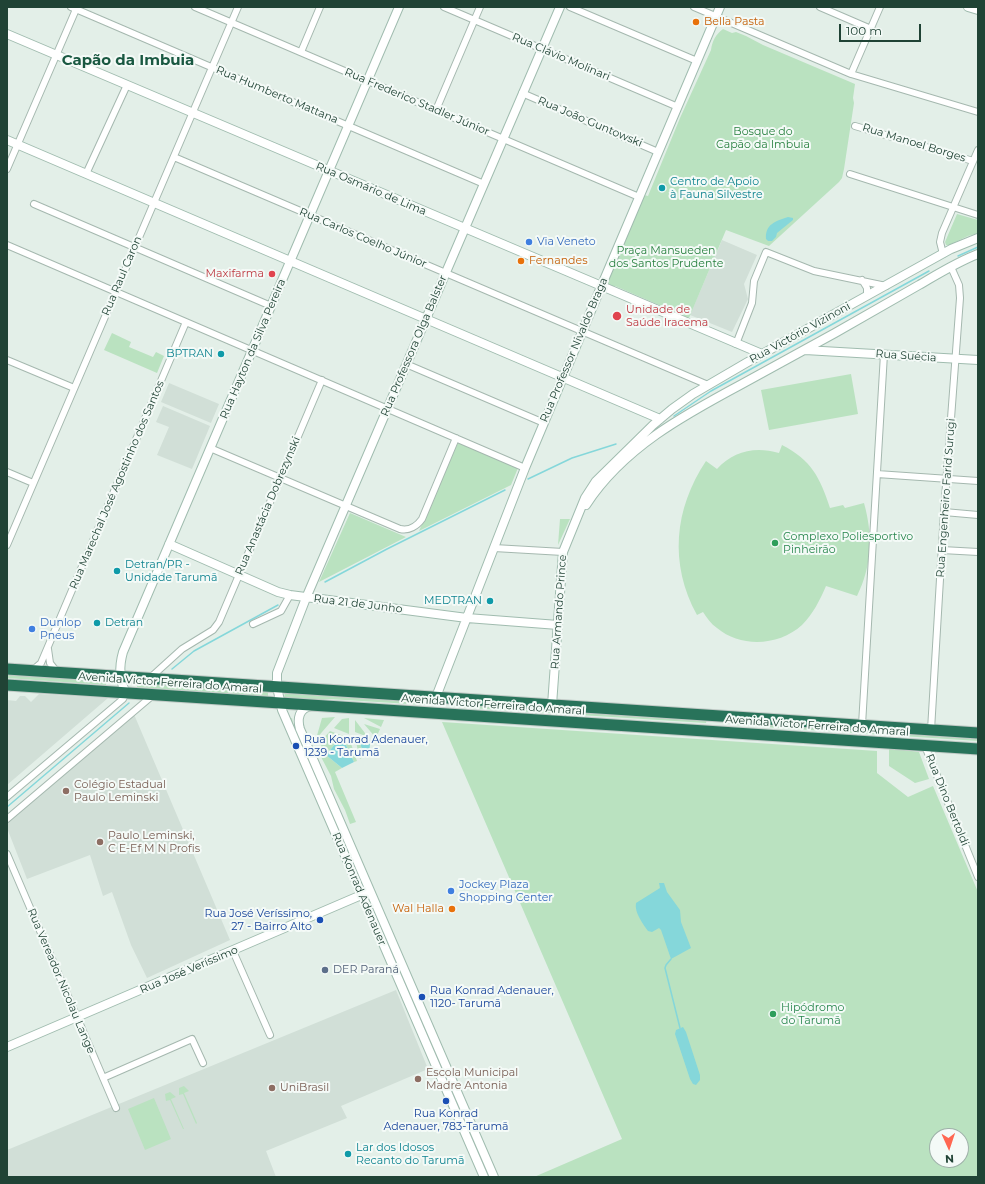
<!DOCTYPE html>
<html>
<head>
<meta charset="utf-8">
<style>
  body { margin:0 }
  #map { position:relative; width:985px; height:1184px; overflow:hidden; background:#e3efe8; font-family:Montserrat,sans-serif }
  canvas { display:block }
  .frame { position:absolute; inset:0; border:8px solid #204335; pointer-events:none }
  .north { position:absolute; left:929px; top:1128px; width:40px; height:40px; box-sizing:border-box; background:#f4faf7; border:1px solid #9fb1a9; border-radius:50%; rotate:177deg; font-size:11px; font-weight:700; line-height:16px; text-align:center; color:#204335 }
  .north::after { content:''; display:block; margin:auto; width:14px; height:18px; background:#ff6751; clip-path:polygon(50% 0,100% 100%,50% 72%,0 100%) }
  .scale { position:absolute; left:839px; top:24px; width:82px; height:18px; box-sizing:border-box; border:2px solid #204335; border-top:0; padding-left:5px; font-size:12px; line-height:14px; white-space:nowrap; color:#204335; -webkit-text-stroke:3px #f4faf7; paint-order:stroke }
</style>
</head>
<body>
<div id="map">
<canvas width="985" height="1184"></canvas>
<div class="frame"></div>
<div class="north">N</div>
<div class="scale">100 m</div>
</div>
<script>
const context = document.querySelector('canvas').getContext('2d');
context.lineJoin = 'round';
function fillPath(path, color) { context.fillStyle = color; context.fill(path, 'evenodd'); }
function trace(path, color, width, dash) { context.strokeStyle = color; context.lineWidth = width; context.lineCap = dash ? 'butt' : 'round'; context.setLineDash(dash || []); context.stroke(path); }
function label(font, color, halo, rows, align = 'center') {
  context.font = font + ' Montserrat,sans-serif'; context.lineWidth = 4; context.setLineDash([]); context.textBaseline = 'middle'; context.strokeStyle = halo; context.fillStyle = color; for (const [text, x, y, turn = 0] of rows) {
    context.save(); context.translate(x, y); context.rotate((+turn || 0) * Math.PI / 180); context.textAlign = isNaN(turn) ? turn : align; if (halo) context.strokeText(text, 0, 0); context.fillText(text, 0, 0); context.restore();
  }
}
fillPath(new Path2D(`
  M722 240 757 255 744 284 748 299 732 332 690 315Z
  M169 383 219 404 211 423 161 402Z
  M163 406 210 426 192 469 157 455 169 427 156 422Z
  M39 694 108 698 7 785V700L16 701 20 696H25L31 702Z
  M133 712 230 940 147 978 131 945 112 892 103 896 90 855 27 879 7 828V819Z
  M396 990 428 1069 341 1106 347 1118 266 1151 276 1177H7V1150Z`), '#d1dfd7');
fillPath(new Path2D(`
  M723 29 732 33 736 32 746 36 763 45 855 84 853 98 854 103 844 169 842 178 839 182 769 246 726 230 689 318 615 286 612 288 608 285 607 283 644 195 648 196 680 118 711 50C712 41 716 34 723 29Z
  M957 214 978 220V233L968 236 949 245H946L945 242Z
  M112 333 131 342 129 347 153 357 156 352 164 356 157 373 104 350Z
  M851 374 858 414 769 430 761 390Z
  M458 443 518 468 511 485 419 531Z
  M782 445C811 460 820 477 830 508L843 505 845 508 864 503C873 535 872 566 857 596L826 586C820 600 813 614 802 625 779 646 741 648 717 628 711 624 707 618 703 612L697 615C669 564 674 509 706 461L717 469C733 451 755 446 779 453Z
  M350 513 406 537 319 582Z
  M560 519H570L558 545Z
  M7 673 107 679 106 685 7 678Z
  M137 681 268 689V696L137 687Z
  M285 691 429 700 426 705 329 699 307 701 284 699Z
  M456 702 707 717 706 723 455 707Z
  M335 717 316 739 322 718Z
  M292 718 293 723 362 883 361 884 289 719Z
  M349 718V734L334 728 342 719Z
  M364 718 384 720 381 727Z
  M355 720 368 737 355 732Z
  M735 721 978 737V741L735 725Z
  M442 722 877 751V773L908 797 933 786 978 892V1177H534L622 1139ZM937 1136H961V1160H937Z
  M364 724 380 729 376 738Z
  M330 731 349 738 357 761 354 762 344 741 339 739 326 755 342 768 335 772 356 822 350 824 345 810 334 789 331 776 320 755 322 740Z
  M355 738 358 739 365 756 360 759Z
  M889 748 919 752 929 779 915 783 889 766Z
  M184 1086 189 1091 184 1093 197 1123 196 1124 183 1094 179 1095V1088Z
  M170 1092 176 1097 171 1099 184 1129H183L170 1100 166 1101 165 1094Z
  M154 1098 171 1139 145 1150 128 1109Z`), '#bae2c0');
fillPath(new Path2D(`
  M788 217 793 218V220L777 233 776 237 772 241H768L766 239C765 224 776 221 788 217Z
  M339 739 344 741 354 762 342 768 326 755Z
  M358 739 370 744 369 754 365 756Z
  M659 883H664L667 892 680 910 681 922 691 948 671 959 661 930 659 928 652 932 648 931C643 924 634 912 636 903L660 888Z
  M683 1027 686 1032 700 1075V1080L696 1085 693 1084 690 1079 675 1034 676 1030Z`), '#85d7da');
trace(new Path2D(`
  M958 256 978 247
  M674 416 711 391 929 271
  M528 479 572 458 616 444
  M325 582 387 549 505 490
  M172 669 194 651 278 605
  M7 807 129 703
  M671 959 666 965 665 968 680 1028`), '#85d7da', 1.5);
const street = new Path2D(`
  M71 7 484 184
  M195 7 639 197
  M444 7 678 107
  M570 7 697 61
  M694 7 851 74 978 112
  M820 7 871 29
  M301 52 320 7
  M851 74 880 7
  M522 93 658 152
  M436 110 480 7
  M855 126 973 161
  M174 157 708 385
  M7 169 77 7
  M86 174 127 85
  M850 174 978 215
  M34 204 271 306
  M7 245 525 468
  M943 254 940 242 942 233 978 150
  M862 280 867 288V296
  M736 344 752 303 754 281 766 252 814 271 886 286
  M7 360 74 388
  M406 364 544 423
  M210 448 400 529C409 531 417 526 422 519L456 438
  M7 472 33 483
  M877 474 978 481
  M944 512 978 515
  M7 545 238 7
  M494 548 563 552
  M942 550 978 552
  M253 624 281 611 290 595
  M48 649 50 663 57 672
  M34 669 41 663 186 322
  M150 678 182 649 213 630 219 622 322 380
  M862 725 884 354
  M931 730 944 512 960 298 959 285 951 267
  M925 746 978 877
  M7 797 123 699 126 693
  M7 819 152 696
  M7 854 116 1108
  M233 951 270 1035
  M103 1078 192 1039 203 1063`);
const secondary = new Path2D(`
  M968 7 978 10
  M7 34 762 354
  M7 140 660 419
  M805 350 978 360
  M586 505C623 448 684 415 742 384 773 367 804 350 835 333 863 317 891 301 919 285 938 274 957 262 978 254
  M169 544 278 592 290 595 467 618 558 625
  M126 693C119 680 119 666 123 652L399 7
  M436 697 525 468 601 287 720 7
  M552 705 563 552 585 498 596 481 653 425 672 409 693 394 746 363 951 249 978 238
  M311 706C299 708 297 719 300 729L494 1177
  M7 1047 366 893
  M484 1177 282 710 277 687V673L306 598 560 7`);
const highway = new Path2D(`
  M7 669 978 733
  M7 685 978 749`);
trace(street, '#a5b8af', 8);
trace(secondary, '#a0bcaf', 10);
trace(highway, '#c1cac6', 13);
trace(street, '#fff', 6);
trace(secondary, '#fff', 8);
trace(highway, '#28735a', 11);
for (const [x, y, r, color] of [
  [696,22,4,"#e8710a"],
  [662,188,4,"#0f9aa8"],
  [529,242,4,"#3f7fe0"],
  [521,261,4,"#e8710a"],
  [272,274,4,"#e0444e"],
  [617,316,5,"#e0444e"],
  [221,354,4,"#0f9aa8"],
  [775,543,4,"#2e9e5b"],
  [117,571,4,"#0f9aa8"],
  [490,601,4,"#0f9aa8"],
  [97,623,4,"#0f9aa8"],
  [32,629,4,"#3f7fe0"],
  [296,746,4,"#1a4fb4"],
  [66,791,4,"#8d6e63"],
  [100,842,4,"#8d6e63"],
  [451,891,4,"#3f7fe0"],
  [452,909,4,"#e8710a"],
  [320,920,4,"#1a4fb4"],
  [325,970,4,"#5c6f8a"],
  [422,997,4,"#1a4fb4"],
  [773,1014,4,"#2e9e5b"],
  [418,1079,4,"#8d6e63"],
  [272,1088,4,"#8d6e63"],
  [446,1101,4,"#1a4fb4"],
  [348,1154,4,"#0f9aa8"]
]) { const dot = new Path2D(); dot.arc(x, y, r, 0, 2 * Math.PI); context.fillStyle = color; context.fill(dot); trace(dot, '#f4faf7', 1.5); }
label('11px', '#c56008', '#f4faf7', [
  ["Bella Pasta",704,22],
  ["Fernandes",529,261],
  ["Wal Halla",444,909,"right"]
], 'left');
label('11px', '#204335', '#f4faf7', [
  ["Rua Clávio Molinari",561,57,23],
  ["Rua Humberto Mattana",277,95,23],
  ["Rua Frederico Stadler Júnior",417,102,23],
  ["Rua João Guntowski",590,122,23],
  ["Rua Manoel Borges",914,143,17],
  ["Rua Osmário de Lima",371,189,23],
  ["Rua Carlos Coelho Júnior",363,238,23],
  ["Rua Raul Caron",122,276,-67],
  ["Rua Victório Vizinoni",800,333,-29],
  ["Rua Professora Olga Balster",414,346,-67],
  ["Rua Hayton da Silva Pereira",253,349,-67],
  ["Rua Professor Nivaldo Braga",574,350,-67],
  ["Rua Suécia",906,356,4],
  ["Rua Marechal José Agostinho dos Santos",117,485,-67],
  ["Rua Engenheiro Farid Surugi",946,498,-86],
  ["Rua Anastácia Dobrezynski",268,506,-67],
  ["Rua 21 de Junho",358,604,7],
  ["Rua Armando Prince",559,612,-86],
  ["Avenida Victor Ferreira do Amaral",170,683,4],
  ["Avenida Victor Ferreira do Amaral",493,705,4],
  ["Avenida Victor Ferreira do Amaral",817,726,4],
  ["Rua Dino Bertoldi",947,800,68],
  ["Rua Konrad Adenauer",359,889,67],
  ["Rua José Veríssimo",189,970,-23],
  ["Rua Vereador Nicolau Lange",61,981,67]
]);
label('11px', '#257f3d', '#f4faf7', [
  ["Bosque do",763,132],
  ["Capão da Imbuia",763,145],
  ["Praça Mansueden",666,251],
  ["dos Santos Prudente",666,264]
]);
label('11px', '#0d838f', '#f4faf7', [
  ["Centro de Apoio",670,182],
  ["à Fauna Silvestre",670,195],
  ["BPTRAN",213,354,"right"],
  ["Detran/PR -",125,565],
  ["Unidade Tarumã",125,578],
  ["MEDTRAN",482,601,"right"],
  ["Detran",105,623],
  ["Lar dos Idosos",356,1148],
  ["Recanto do Tarumã",356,1161]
], 'left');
label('11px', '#366cbe', '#f4faf7', [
  ["Via Veneto",537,242],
  ["Dunlop",40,623],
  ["Pneus",40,636],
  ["Jockey Plaza",459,885],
  ["Shopping Center",459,898]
], 'left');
label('11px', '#be3a42', '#f4faf7', [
  ["Maxifarma",264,274],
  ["Unidade de",626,310,"left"],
  ["Saúde Iracema",626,323,"left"]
], 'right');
label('11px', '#27864d', '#f4faf7', [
  ["Complexo Poliesportivo",783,537],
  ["Pinheirão",783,550],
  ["Hipódromo",781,1008],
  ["do Tarumã",781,1021]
], 'left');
label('11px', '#164399', '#f4faf7', [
  ["Rua Konrad Adenauer,",304,740],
  ["1239 - Tarumã",304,753],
  ["Rua José Veríssimo,",312,914,"right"],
  ["27 - Bairro Alto",312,927,"right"],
  ["Rua Konrad Adenauer,",430,991],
  ["1120- Tarumã",430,1004],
  ["Rua Konrad",446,1114,"center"],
  ["Adenauer, 783-Tarumã",446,1127,"center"]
], 'left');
label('11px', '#785e54', '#f4faf7', [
  ["Colégio Estadual",74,785],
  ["Paulo Leminski",74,798],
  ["Paulo Leminski,",108,836],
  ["C E-Ef M N Profis",108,849],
  ["Escola Municipal",426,1073],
  ["Madre Antonia",426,1086],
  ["UniBrasil",280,1088]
], 'left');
label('11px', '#4e5e75', '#f4faf7', [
  ["DER Paraná",333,970]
], 'left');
label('bold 15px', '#195841', '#f4faf7', [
  ["Capão da Imbuia",128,61]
]);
</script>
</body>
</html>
